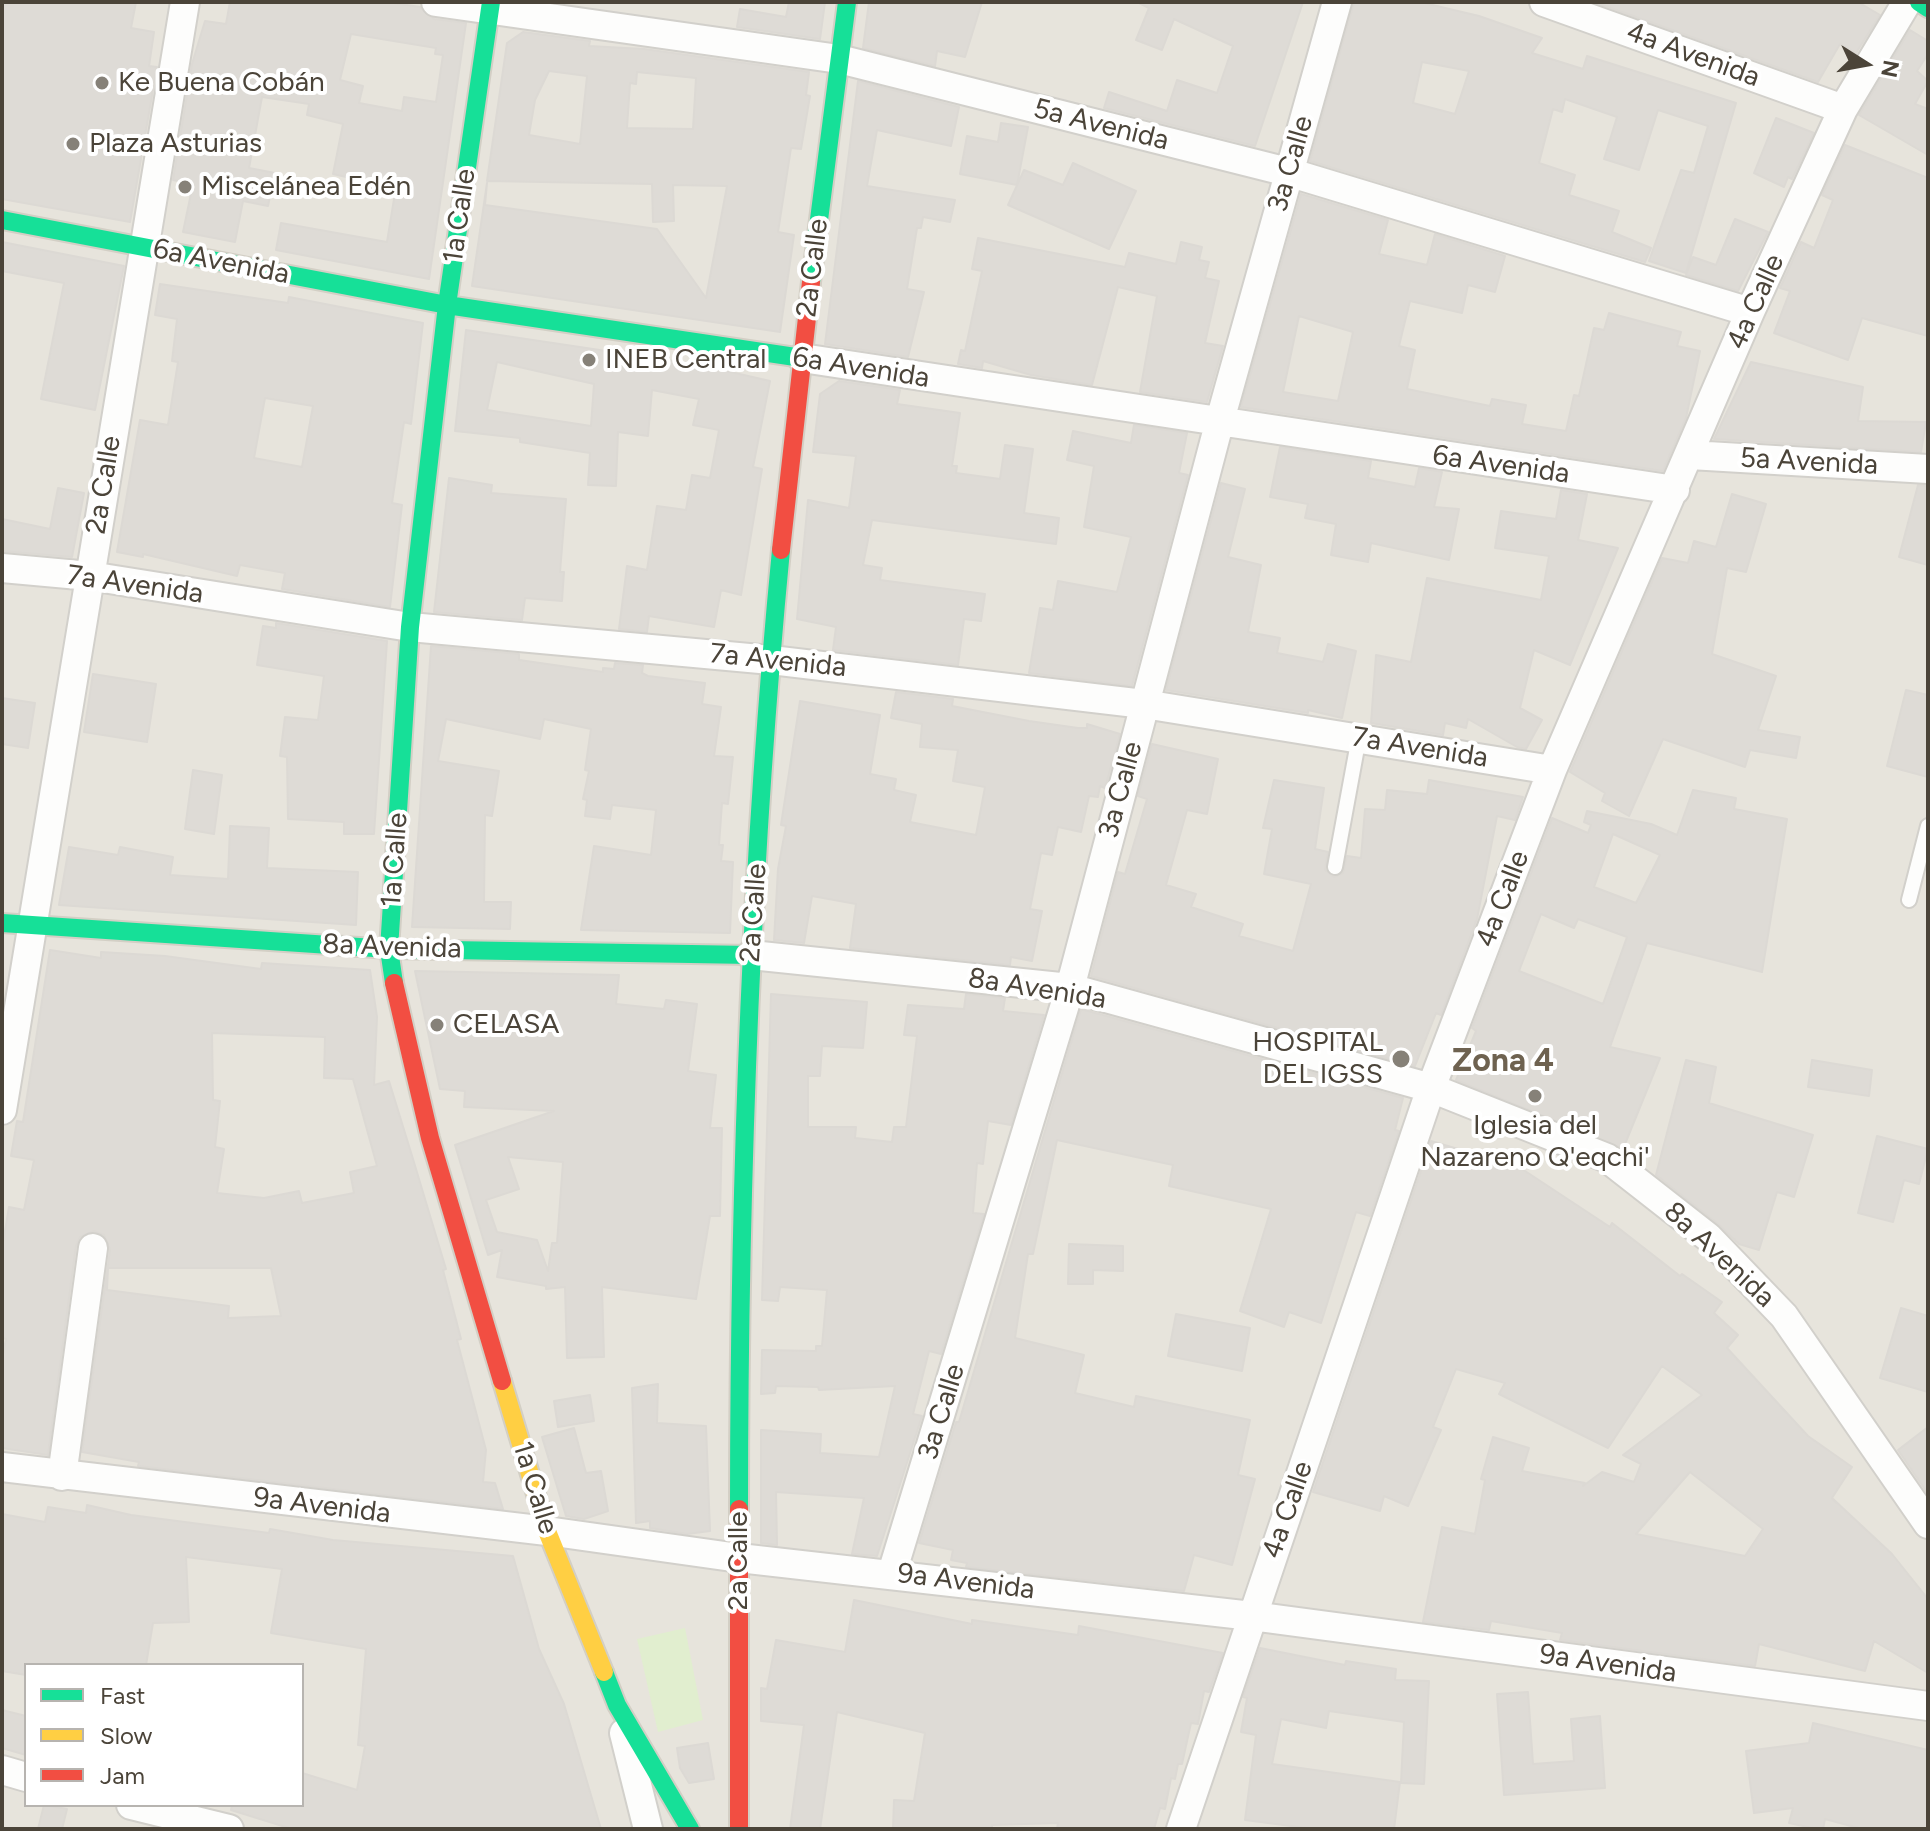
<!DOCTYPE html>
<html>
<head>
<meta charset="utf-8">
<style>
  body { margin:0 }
  #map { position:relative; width:1930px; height:1831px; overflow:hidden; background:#f4f2ee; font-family:Figtree,sans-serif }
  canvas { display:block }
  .frame { position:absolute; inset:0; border:4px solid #4b4439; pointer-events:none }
  .legend { position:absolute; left:24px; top:1663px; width:280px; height:144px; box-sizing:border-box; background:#fff; border:2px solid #b7b4b0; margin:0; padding:10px 14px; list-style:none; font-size:24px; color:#4b4439 }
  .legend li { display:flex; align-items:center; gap:16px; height:40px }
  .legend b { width:40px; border:2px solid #b7b4b0 }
  .north { position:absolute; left:1826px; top:24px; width:80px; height:80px; -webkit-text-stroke:6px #fff; paint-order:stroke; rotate:101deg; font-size:22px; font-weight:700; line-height:32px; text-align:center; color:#4b4439 }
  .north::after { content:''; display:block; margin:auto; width:28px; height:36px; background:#4b4439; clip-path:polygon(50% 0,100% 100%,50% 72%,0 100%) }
</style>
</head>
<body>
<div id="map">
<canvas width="1930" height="1831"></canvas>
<div class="frame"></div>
<ul class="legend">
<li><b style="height:10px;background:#16e098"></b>Fast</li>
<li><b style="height:10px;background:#ffcf43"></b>Slow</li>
<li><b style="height:10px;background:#f24e42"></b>Jam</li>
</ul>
<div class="north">N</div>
</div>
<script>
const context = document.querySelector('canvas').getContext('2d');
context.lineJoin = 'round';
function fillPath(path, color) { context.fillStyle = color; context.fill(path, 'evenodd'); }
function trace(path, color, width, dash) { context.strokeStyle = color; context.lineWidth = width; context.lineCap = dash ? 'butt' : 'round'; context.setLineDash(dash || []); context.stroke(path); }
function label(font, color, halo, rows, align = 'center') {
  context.font = font + ' Figtree,sans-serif'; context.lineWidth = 8; context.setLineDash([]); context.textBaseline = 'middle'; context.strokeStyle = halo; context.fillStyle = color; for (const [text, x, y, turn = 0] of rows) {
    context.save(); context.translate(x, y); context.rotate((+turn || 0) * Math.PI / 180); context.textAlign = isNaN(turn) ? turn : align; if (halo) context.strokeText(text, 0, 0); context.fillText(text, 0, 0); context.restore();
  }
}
fillPath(new Path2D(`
  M2 2H1928V1829H2ZM26 1665H302V1805H26Z`), '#e7e4dc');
fillPath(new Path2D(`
  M685 1628 703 1720 658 1732 637 1639Z`), '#e1eecf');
const building = new Path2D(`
  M2 2H136L131 28 154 32 149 66 157 67 130 222 2 199Z
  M230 2H387L420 7 434 19 466 23 429 279 276 250 281 223 387 242 395 193 363 187 364 181 333 174 343 124 307 115 309 104 262 97 249 168 275 173 268 206 243 201 235 242 183 232 193 184 173 180 192 64 205 21 226 24ZM351 34 436 48 435 54 443 55 436 102 404 97 402 111 359 103 363 86 340 80Z
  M789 2H825L820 39 737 27 740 9 786 17Z
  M869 2H982L965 57 937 51 935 66 863 48Z
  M1137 2H1303L1255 146 1104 108 1109 92 1167 111 1177 80 1217 93 1233 46 1174 19 1162 50 1136 40 1149 8Z
  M1354 2H1420L1479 16 1542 38 1532 53 1583 69 1587 56 1736 103 1686 273 1649 261 1681 170 1694 173 1708 126 1658 110 1639 170 1604 159 1617 117 1565 99 1562 112 1553 109 1539 163 1575 175 1569 195 1619 211 1612 232 1651 248 1645 262 1310 161ZM1422 62 1469 71 1455 114 1413 103Z
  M1594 2H1858L1880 15 1856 53 1840 44 1818 82Z
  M1910 30 1928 41V54L1917 71 1928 81 1915 104 1928 109V155L1859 115Z
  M523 32 590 41 589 46 644 49 809 72 806 95 810 96 801 149 791 148 778 232 794 235 780 332 472 286 487 183 485 205 657 229 706 298 727 186 673 185 674 221 653 222 652 184 487 181 507 43ZM549 71 587 76 580 144 529 135 535 100ZM637 72 696 78 693 129 627 128 630 83 636 84Z
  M858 81 959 107 951 146 877 130 867 186 955 200 950 222 923 217 921 228H917L907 289 924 292 908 357 825 344Z
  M1776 118 1814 133 1792 179 1788 177 1784 187 1754 173Z
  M1001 123 1028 127 1017 185 960 174 967 136 998 142Z
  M1845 145 1928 178V336L1862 318 1848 360 1774 333 1790 291 1780 288 1801 242 1814 248 1833 200 1822 195Z
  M1073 163 1136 191 1109 249 1008 205 1024 170 1063 185Z
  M1301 194 1388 220 1379 254 1427 265 1435 234 1505 256 1495 292 1468 285 1462 313 1410 301 1399 346 1415 350 1407 389 1490 406 1492 399 1526 405 1522 424 1566 431 1574 395 1579 396 1594 328 1604 330 1609 313 1681 332 1677 346 1700 351 1686 418 1663 471 1241 407ZM1299 316 1353 332 1338 401 1283 392Z
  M1735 219 1768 232 1738 291 1686 275 1693 257 1716 265Z
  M978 238 1125 267 1129 253 1176 264 1181 242 1202 247 1199 260 1209 262 1205 278 1219 281 1205 343 1223 346 1207 402 1140 392 1157 296 1118 287 1092 385 1031 375 983 361 982 368 958 364 961 350 965 351 982 271 972 269Z
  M2 242 124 266 95 410 41 399 64 283 2 271Z
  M160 284 288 303 289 297 423 323 411 424 404 422 392 503 402 505 390 607 282 589 285 573 240 565 237 576 143 554V557L117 552 140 420 168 425 178 362 172 361 177 319 155 315ZM265 398 313 406 302 467 254 458Z
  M466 330 700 365 770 381 753 467 762 469 741 595 721 590 714 627 649 616 647 632 619 629 627 566 647 570 657 506 686 510 692 475 710 478 719 430 693 425 699 399 652 390 648 436 618 432 616 486 588 485 590 453 520 442V438L455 431ZM497 362 594 384 591 426 487 410Z
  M1751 362 1863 387 1858 421 1926 422 1921 452 1714 439Z
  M839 381 900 390 897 404 960 413 952 466H957L956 473 1000 479 1005 445 1033 449 1024 513 1059 518 1056 544 872 520 863 565 882 568 880 580 985 594 981 621 964 619 958 665 833 650 836 627 797 619 808 500 849 508 856 456 813 452 820 394Z
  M1134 425 1187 433 1179 473 1188 475 1132 686 1029 673 1040 608 1053 610 1058 581 1117 592 1131 537 1084 527 1094 466 1067 460 1073 431 1131 443Z
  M1280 447 1371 461 1368 478 1415 487 1419 468 1442 472 1434 507 1459 509 1449 560 1371 543 1368 562 1331 555 1336 524 1305 518 1308 504 1270 497Z
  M449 478 492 485 491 493 566 499 560 572H564L562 601 525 598 522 620 434 612Z
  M1221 483 1245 489 1228 557 1261 565 1248 632 1280 638 1277 653 1323 662 1328 644 1356 651 1342 718 1308 710V713L1166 690Z
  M1918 485 1928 486V565L1899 557Z
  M58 488 84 493 72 557 2 551V519L50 529Z
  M1561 490 1587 494 1578 540 1618 548 1570 665 1534 650 1520 708 1542 720 1526 749 1517 747 1468 719 1466 728 1445 723 1443 735 1371 723 1376 655 1411 662 1427 578 1541 600 1549 556 1495 548 1501 511 1556 519Z
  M1732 494 1766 504 1746 572 1727 568 1712 654 1776 676 1758 730 1800 737 1796 758 1750 750 1745 767 1663 739 1629 816 1602 801 1605 793 1570 772 1662 558 1688 563 1694 541 1716 547Z
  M276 623 387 641 374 834H344V822L288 819 287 757 280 756 285 717 318 720 324 676 257 665 263 626 276 628Z
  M431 646 519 654V660L603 672V668L614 669 615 663 643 665 642 673 648 676 705 683 702 704 721 707 714 756 733 757 728 804 722 803 719 845H723L721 861 733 862 730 933 581 930 594 846 651 855 656 810 612 805 610 819 585 816 587 800 583 799 589 771 585 770 591 729 544 719 540 739 446 719 438 761 499 771 492 816 485 815 484 902H511L510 929 412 927Z
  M93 674 156 684 147 742 84 732Z
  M1906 690 1928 695V777L1887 766Z
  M896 692 953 699 952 706 1029 721 1078 728H1087V724L1120 734 1105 788 1100 786 1098 797 1089 796 1081 832 1058 827 1052 855 1041 853 1030 909 1042 911 1032 961 1011 957 1010 965 850 948 856 904 812 896 804 943 774 940 778 869 786 826 781 825 800 701 880 715 870 774 896 779 894 790 916 795 910 822 976 835 985 787 953 781 958 750 920 747 922 724 891 718Z
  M2 698 35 703 28 748 2 744Z
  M1152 744 1218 759 1207 814 1187 810 1166 885 1196 894 1191 907 1243 924 1239 936 1293 951 1311 884 1264 874 1272 829 1263 828 1274 780 1324 788 1315 849 1328 852 1325 870 1334 877 1343 873 1347 856 1361 858 1365 809 1385 810 1387 790 1427 794 1429 780 1523 797 1515 820 1497 816 1477 919 1441 1015 1436 1013 1415 1066 1091 976 1118 872 1125 874 1147 799 1138 796Z
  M193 770 222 775 214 834 185 829Z
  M1693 790 1736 798 1734 809 1787 819 1762 972 1647 943 1610 1047 1660 1058 1623 1149 1456 1080 1476 1031 1472 1028 1552 818 1588 833 1591 825 1584 822 1587 811 1651 824 1677 835ZM1613 834 1660 855 1636 903 1594 887ZM1541 914 1574 928 1578 919 1627 937 1603 1004 1519 971Z
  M230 826 269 828 267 868 358 872 356 925 59 905 69 847 118 855 120 847 173 857 170 875 228 879Z
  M50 950 101 958V952L165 956 261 969 262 963 370 970 377 1017 374 1085 389 1081 413 1159 446 1269 443 1270 461 1339 457 1340 486 1450 483 1482 495 1483 503 1509 138 1466 139 1462 82 1452 110 1250 104 1235 94 1231 80 1237 76 1246 48 1455 2 1448V1359L6 1339 2 1338V1249L9 1207 24 1210 34 1160 11 1156 17 1121 23 1122ZM212 1033 325 1037 324 1078 353 1079 377 1166 350 1172 354 1193 302 1203 299 1191 264 1198 217 1193 224 1149 215 1147 220 1101 213 1100ZM108 1268H271L281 1316 228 1318 229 1306 107 1290Z
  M415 971 619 975 616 1004 664 1009 666 1000 697 1004 688 1071 716 1075 710 1128H722L720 1216H710L696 1299 602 1287 604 1357 567 1358 565 1287 546 1289V1286L497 1277 502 1250 488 1255 455 1145 554 1111 464 1107 465 1091 440 1089ZM508 1157 563 1162 557 1243H552L548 1271 537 1240 497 1232 486 1200 519 1189Z
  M771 994 867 1002 863 1048 822 1046 820 1076H808V1127H856L855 1138 892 1142 894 1127H906L917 1036 904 1035 908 1005 964 1009 966 994 1005 998 1003 1011 1044 1015 1011 1125 988 1121 983 1164 977 1163 973 1213 984 1214 941 1354 929 1351 913 1414 922 1416 877 1556 852 1554 864 1498 776 1492 777 1545 761 1543V1430L821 1434 820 1453 879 1457 895 1386 819 1390 818 1387 776 1386 775 1393 761 1394 762 1350 816 1351V1346H822L827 1290 780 1287 778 1301 762 1300Z
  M1081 1009 1403 1098 1395 1130 1399 1131 1370 1216 1356 1212 1321 1323 1289 1312 1284 1327 1240 1311 1271 1209 1169 1186 1173 1165 1057 1140 1033 1254H1028L1015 1338 1084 1355 1075 1393 1134 1407 1136 1396 1250 1420 1238 1475 1255 1479 1232 1565 1194 1555 1184 1591 966 1567 967 1563 951 1560 953 1550 919 1543 956 1422H959Z
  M1686 1060 1716 1067 1709 1103 1813 1135 1794 1197 1777 1192 1759 1250 1739 1244 1718 1224 1656 1175Z
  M1812 1060 1872 1070 1869 1096 1808 1087Z
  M1877 1136 1928 1149 1919 1184 1904 1180 1893 1222 1858 1213Z
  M1431 1141 1519 1167 1610 1227 1612 1223 1680 1276 1682 1274 1722 1302 1714 1313 1738 1335 1727 1348 1808 1436 1852 1467 1832 1498 1892 1554 1928 1599V1673L1874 1641 1865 1671 1759 1644 1755 1666 1560 1640 1562 1633 1491 1621 1489 1630 1423 1622 1442 1527 1475 1534 1485 1480 1481 1479 1493 1437 1529 1448 1522 1471 1585 1483 1583 1486 1602 1472 1634 1482 1641 1464 1623 1455 1702 1395 1662 1366 1608 1448 1499 1394 1505 1383 1456 1369 1433 1427 1441 1430 1408 1506 1384 1496 1380 1511 1313 1492ZM1690 1472 1763 1529 1745 1556 1636 1534Z
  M1069 1244 1123 1246V1271L1093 1270V1284H1068Z
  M1901 1308 1928 1316V1392L1880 1378Z
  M1176 1314 1250 1328 1242 1371 1168 1356Z
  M658 1384 657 1423 706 1426 710 1531 687 1534 650 1528V1521L636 1523 632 1388Z
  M590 1395 594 1421 558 1427 554 1401Z
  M1928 1427V1494L1898 1450Z
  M574 1428 586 1473 601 1471 608 1511 584 1519 566 1516 542 1437Z
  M87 1505 131 1515 269 1533 270 1529 333 1540 513 1556 539 1649 564 1704 601 1829H292L231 1810 232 1805H302V1773L357 1790 365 1746 358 1745 366 1649 271 1633 282 1569 186 1557 189 1622 153 1623 146 1665H26V1675L2 1671V1514L45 1522 48 1507 86 1513Z
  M854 1600 972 1624V1620L1078 1635 1079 1626 1223 1653 1209 1692 1204 1691 1198 1724 1191 1723 1182 1764H1178L1175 1779 1171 1778 1165 1809 1160 1808 1154 1829H1057L1058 1823 992 1825V1829H893L894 1800 914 1801 925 1733 837 1712 820 1829H790L804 1725 761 1721V1688L767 1689 776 1640 845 1652Z
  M1260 1648 1345 1665 1346 1661 1396 1669 1395 1680 1429 1681 1424 1784 1401 1783 1404 1722 1329 1711 1326 1728 1281 1719 1272 1764 1400 1782 1394 1829H1314L1245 1820 1256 1735 1241 1732 1247 1698 1243 1697Z
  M1528 1692 1533 1764 1574 1761 1571 1719 1600 1716 1605 1788 1504 1795 1497 1694Z
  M2 1710 26 1716V1755L2 1748Z
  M1813 1723 1928 1750V1829H1862L1825 1819 1823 1829H1817L1789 1823 1793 1808 1754 1813 1746 1751 1809 1743Z
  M708 1743 714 1779 689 1783 680 1768 677 1748Z
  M44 1805 67 1809 62 1829H38Z`);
fillPath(building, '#dedbd6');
trace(building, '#dcd9d4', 2);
const lane = new Path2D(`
  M1335 867 1359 737
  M1909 900 1928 826`);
const street = new Path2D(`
  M436 2 839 59 1288 172 1750 312
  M1544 2 1843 109
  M802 358 1675 490
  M1690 455 1928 469
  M2 568 90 576 410 627 771 660 1144 704 1552 770
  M751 955 1070 988 1431 1088 1607 1158 1708 1237 1784 1316 1928 1524
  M2 1110 185 2
  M2 1467 547 1531 739 1558 1252 1616 1928 1706
  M62 1476 93 1248
  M892 1573 1070 988 1219 424 1337 2
  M624 1733 648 1829
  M2 1770 26 1777
  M131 1805 229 1829
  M1181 1829 1431 1088 1552 770 1750 312 1843 109 1907 2`);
const fast = new Path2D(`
  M1919 2 1928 8
  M2 220 447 305 802 358
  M811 282 847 2
  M2 923 389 949 751 955
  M394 983 389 949 410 627 447 305 491 2
  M739 1509C739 1189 750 869 781 550
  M604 1672 617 1705 690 1829`);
const slow = new Path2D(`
  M502 1381 547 1531 604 1672`);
const jam = new Path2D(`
  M781 550 811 282
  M394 983 430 1138 502 1381
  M739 1509V1829`);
trace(lane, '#d2d0cb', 18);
trace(street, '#d2d0cb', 32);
trace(fast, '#d3cfc5', 22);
trace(slow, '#d3cfc5', 22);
trace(jam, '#d3cfc5', 22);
trace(lane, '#fdfdfc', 14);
trace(street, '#fdfdfc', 28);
trace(fast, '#16e098', 18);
trace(slow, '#ffcf43', 18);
trace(jam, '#f24e42', 18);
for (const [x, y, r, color] of [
  [102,83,8,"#868178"],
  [73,144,8,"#868178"],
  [185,187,8,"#868178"],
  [589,360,8,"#868178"],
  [437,1025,8,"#868178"],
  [1401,1059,10,"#868178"],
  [1535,1096,8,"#868178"]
]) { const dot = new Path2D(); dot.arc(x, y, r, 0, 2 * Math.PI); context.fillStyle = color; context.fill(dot); trace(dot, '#fff', 3); }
label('28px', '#4b4439', '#fff', [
  ["4a Avenida",1693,55,20],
  ["5a Avenida",1101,125,14],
  ["3a Calle",1291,164,-74],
  ["1a Calle",460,216,-82],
  ["6a Avenida",221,262,11],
  ["2a Calle",813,268,-83],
  ["4a Calle",1756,302,-66],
  ["6a Avenida",861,368,9],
  ["5a Avenida",1809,462,3],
  ["6a Avenida",1501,465,8],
  ["2a Calle",104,485,-81],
  ["7a Avenida",135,585,8],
  ["7a Avenida",778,661,6],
  ["7a Avenida",1420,748,9],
  ["3a Calle",1121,790,-75],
  ["1a Calle",395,860,-86],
  ["4a Calle",1503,899,-69],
  ["2a Calle",754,913,-86],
  ["8a Avenida",392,947,2],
  ["8a Avenida",1037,989,9],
  ["8a Avenida",1719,1255,43],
  ["3a Calle",942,1412,-73],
  ["1a Calle",535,1488,73],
  ["9a Avenida",322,1506,7],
  ["4a Calle",1288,1510,-71],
  ["2a Calle",739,1561,-90],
  ["9a Avenida",966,1582,7],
  ["9a Avenida",1608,1664,8]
]);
label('28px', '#4b4439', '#fff', [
  ["Ke Buena Cobán",118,83],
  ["Plaza Asturias",89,144],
  ["Miscelánea Edén",201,187],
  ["INEB Central",605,360],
  ["CELASA",453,1025],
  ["HOSPITAL",1383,1043,"right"],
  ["DEL IGSS",1383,1075,"right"],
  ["Iglesia del",1535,1126,"center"],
  ["Nazareno Q'eqchi'",1535,1158,"center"]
], 'left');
label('bold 32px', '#6e6250', '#fff', [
  ["Zona 4",1503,1062]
]);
</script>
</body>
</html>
